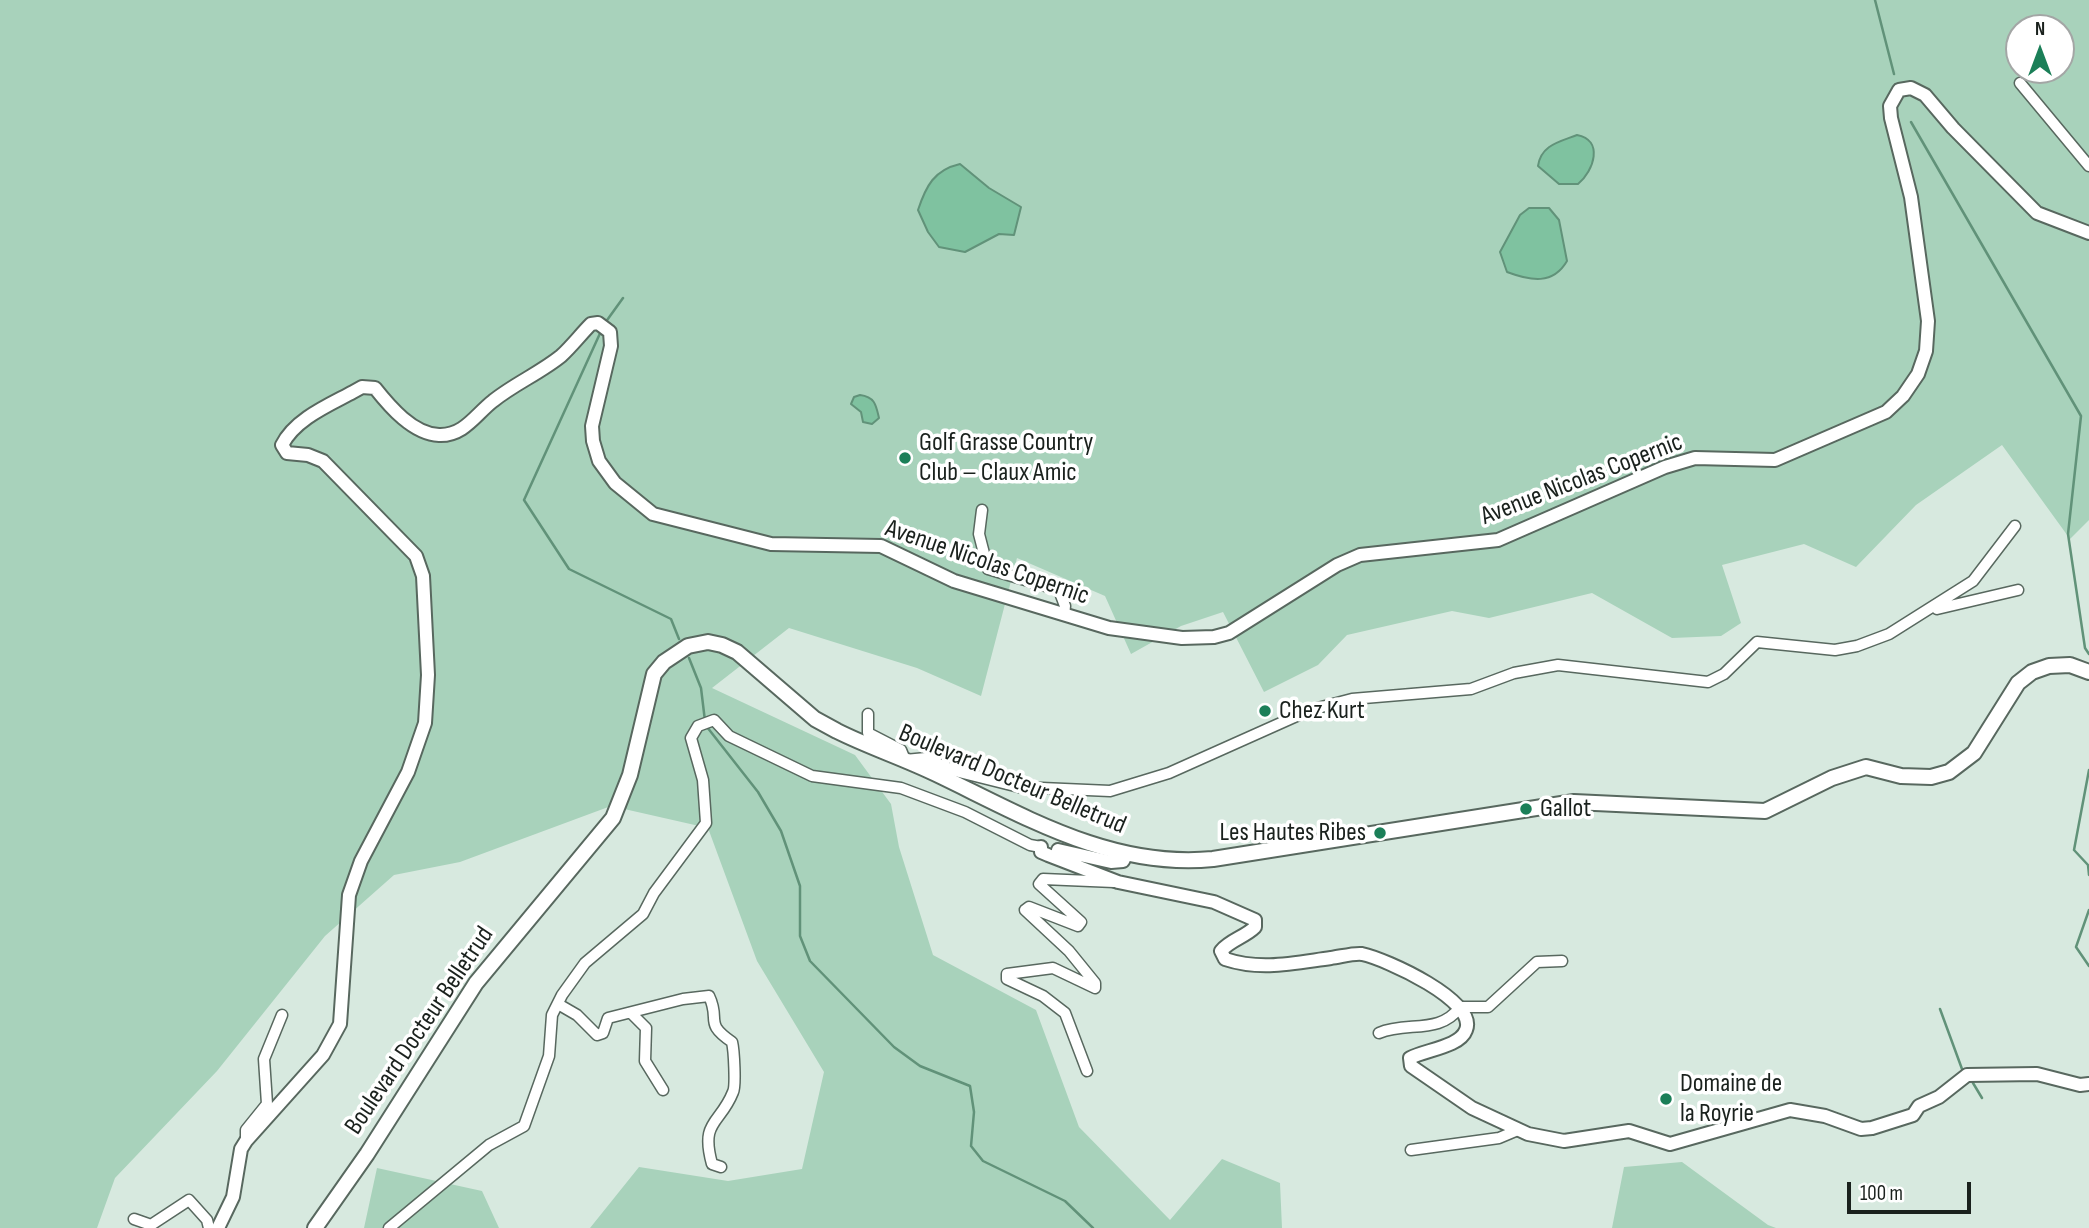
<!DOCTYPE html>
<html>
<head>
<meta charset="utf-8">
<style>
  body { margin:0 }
  #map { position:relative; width:2089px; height:1228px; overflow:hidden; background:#d7e9df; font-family:"Sofia Sans Condensed",sans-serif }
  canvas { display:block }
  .north { position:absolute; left:2005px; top:14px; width:70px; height:70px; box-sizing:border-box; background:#fff; border:2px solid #a3a6a5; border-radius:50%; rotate:0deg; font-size:19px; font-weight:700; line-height:28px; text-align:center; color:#1a211d }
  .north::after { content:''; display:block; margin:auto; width:24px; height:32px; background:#1b7f58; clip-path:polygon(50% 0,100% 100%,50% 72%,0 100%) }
  .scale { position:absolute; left:1847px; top:1182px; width:124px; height:32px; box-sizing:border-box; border:4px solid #1a211d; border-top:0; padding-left:9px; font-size:21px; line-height:24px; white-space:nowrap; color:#1a211d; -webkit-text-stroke:5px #fff; paint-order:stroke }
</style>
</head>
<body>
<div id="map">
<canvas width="2089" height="1228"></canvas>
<div class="north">N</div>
<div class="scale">100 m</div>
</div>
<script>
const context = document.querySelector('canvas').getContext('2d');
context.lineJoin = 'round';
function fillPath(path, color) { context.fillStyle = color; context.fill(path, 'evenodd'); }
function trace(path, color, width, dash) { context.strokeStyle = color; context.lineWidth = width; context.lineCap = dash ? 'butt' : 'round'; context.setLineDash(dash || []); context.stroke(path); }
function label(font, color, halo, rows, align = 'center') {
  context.font = font + ' "Sofia Sans Condensed",sans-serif'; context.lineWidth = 7; context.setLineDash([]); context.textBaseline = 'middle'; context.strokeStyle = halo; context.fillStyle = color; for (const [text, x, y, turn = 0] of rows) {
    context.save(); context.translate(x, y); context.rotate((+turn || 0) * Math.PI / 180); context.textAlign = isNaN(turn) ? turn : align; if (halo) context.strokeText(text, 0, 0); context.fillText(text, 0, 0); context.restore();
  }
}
fillPath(new Path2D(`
  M0 0H2089V520L2070 539 2002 445 1916 505 1856 567 1804 544 1722 565 1741 623 1721 636 1672 638 1592 593 1489 618 1452 611 1347 635 1318 665 1264 692 1223 612 1181 626 1131 654 1105 596 1017 558 981 696 917 668 789 628 712 688 855 755 891 804 899 847 933 955 1036 1010 1079 1127 1170 1220 1222 1159 1280 1183 1282 1228H590L639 1167 728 1181 802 1169 824 1072 757 961 708 828 611 806 460 862 394 875 325 936 217 1071 115 1178 97 1228H0ZM2019 28H2061V70H2019Z
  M1682 1162 1768 1225 1776 1228H1612L1624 1167Z
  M377 1168 482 1191 499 1228H364Z`), '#a8d2bb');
const water = new Path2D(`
  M1577 135C1604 140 1594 171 1578 184H1559L1538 166C1541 145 1559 142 1577 135Z
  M960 164 989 188 1021 207 1014 235 999 234 965 252 939 247 928 232 918 210C926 186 934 170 960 164Z
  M1529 208H1549L1559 220 1567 261C1553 285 1531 281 1507 272L1500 252 1520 215Z
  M860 395C875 397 876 405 879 418L872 424 863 422 861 412 851 404 854 397Z`);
fillPath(water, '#7fc2a0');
trace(water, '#619279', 2);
trace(new Path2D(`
  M1875 0 1894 74
  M1911 122 2081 416 2068 534 2085 648 2089 654
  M605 323 623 298
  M602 329 524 500 569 569 671 619 679 639
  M689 658 701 688 705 721
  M707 727 758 792 781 831 800 886V936L810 961 894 1047 920 1066 970 1086 974 1112 971 1146 983 1161 1065 1201 1093 1228
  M2089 770 2074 850 2088 865 2089 875
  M2089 910 2076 947 2089 966
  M1940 1009 1962 1069
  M1973 1083 1982 1098`), '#619279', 2.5);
const minor = new Path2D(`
  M2020 83 2089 166
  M982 510 979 534 988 569 1059 590 1065 606 1064 615
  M1937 609 2018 590
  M868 714V733L901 750 905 760 926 758 955 771 1019 787 1110 791 1169 773 1310 710 1352 699 1471 689 1514 673 1558 665 1708 682 1724 674 1757 642 1835 650 1857 646 1889 634 1973 581 2015 526
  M558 1004 577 1015 597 1035 603 1033 608 1018 683 999 709 996C721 1021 703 1022 732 1042 734 1050 736 1086 733 1092 720 1125 700 1120 712 1164L721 1167
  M631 1013 646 1028 645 1061 663 1090
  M1379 1033C1407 1021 1440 1035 1460 1007H1488L1537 962 1562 961
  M1087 1071 1065 1013 1043 996 1007 979V974L1053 968 1095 988V983L1069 951 1025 910 1029 907 1078 926 1081 922 1039 884 1043 879 1114 882
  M246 1141V1130L267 1104 264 1059 282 1015
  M1411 1150 1499 1138 1518 1130
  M134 1219 151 1225 189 1200 207 1220 209 1228
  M389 1228 489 1145 524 1126 549 1056 552 1015 562 995 585 963 643 914 654 893 706 823 703 780 691 738 698 726 714 720 729 736 812 776 901 788 965 812 1030 845 1041 847`);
const tertiary = new Path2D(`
  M1041 847V852L1048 855 1118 882 1214 902 1255 920V927C1245 937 1230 940 1221 951L1225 959C1261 971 1294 963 1331 958 1340 957 1353 953 1362 954 1386 959 1478 1001 1466 1030 1460 1047 1425 1050 1410 1058L1411 1066 1472 1108 1528 1134 1564 1141 1629 1131 1670 1144 1790 1110 1825 1116 1861 1129 1872 1128 1913 1115 1919 1106 1939 1097 1967 1075 2037 1074 2080 1085 2089 1084
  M1058 850 1111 862 1123 861 1126 855
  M218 1228 233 1197 241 1149 246 1141 323 1055 340 1024 349 895 361 861 408 772 425 723 428 675 423 576 416 556 323 461 308 455 287 453 282 445C295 419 329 405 353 392L362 387 375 388C390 407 413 434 439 435 464 436 476 414 493 401 514 384 540 373 561 356 572 346 581 334 591 324L598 323 610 332 611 346 592 426 593 441 599 461 615 483 653 514 771 544 881 546 954 581 1109 628 1182 638 1214 637 1229 633 1337 565 1360 555 1498 540 1665 467 1695 458 1775 460 1886 412 1903 396 1918 374 1926 351 1928 321 1911 197 1891 118 1890 106 1899 90 1911 88 1925 95 1953 128 2037 213 2089 233`);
const secondary = new Path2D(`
  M315 1228 367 1154 476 983 613 818 630 775 654 674 664 662 688 646 708 642 722 645 737 652 815 719 837 731C869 747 903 758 936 774 1024 816 1111 869 1213 859L1574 802 1765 811 1832 778 1866 767 1901 776 1931 777 1949 772 1974 753 2018 683 2032 672 2049 666 2070 665 2089 672`);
trace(minor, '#58685f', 13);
trace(tertiary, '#58685f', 16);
trace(secondary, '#58685f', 18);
trace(minor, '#fff', 10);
trace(tertiary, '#fff', 12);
trace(secondary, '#fff', 14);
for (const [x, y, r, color] of [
  [905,458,7,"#1b7f58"],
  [1265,711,7,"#1b7f58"],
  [1526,809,7,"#1b7f58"],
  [1380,833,7,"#1b7f58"],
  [1666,1099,7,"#1b7f58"]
]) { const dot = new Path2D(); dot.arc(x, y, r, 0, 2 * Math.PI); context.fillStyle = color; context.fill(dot); trace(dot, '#fff', 2.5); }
label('26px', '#1a211d', '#fff', [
  ["Golf Grasse Country",919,443],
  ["Club – Claux Amic",919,473],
  ["Chez Kurt",1279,711],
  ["Gallot",1540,809],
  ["Les Hautes Ribes",1366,833,"right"],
  ["Domaine de",1680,1084],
  ["la Royrie",1680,1114]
], 'left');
label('26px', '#1a211d', '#fff', [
  ["Avenue Nicolas Copernic",1582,480,-21],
  ["Avenue Nicolas Copernic",987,563,19],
  ["Boulevard Docteur Belletrud",1012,780,23],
  ["Boulevard Docteur Belletrud",420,1031,-56]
]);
</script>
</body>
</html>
